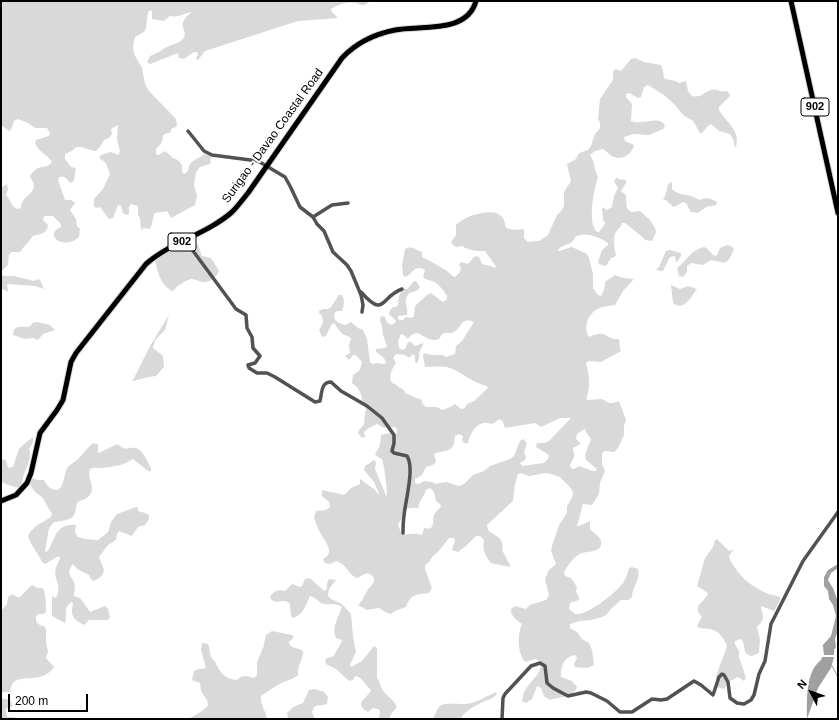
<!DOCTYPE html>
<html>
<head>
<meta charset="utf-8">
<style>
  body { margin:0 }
  #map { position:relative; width:839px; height:720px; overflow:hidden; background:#fff; font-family:Arial,sans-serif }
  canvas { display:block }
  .frame { position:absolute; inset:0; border:2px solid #000; pointer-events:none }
  .north { position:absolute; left:791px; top:672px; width:40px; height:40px; -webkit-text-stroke:3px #fff; paint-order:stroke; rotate:311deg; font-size:11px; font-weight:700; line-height:16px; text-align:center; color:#000 }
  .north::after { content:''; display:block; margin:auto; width:14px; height:18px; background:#000; clip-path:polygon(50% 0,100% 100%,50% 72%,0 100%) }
  .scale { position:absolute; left:8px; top:694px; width:80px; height:18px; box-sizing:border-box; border:2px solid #000; border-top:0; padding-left:5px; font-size:12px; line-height:14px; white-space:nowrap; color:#000; -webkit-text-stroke:3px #fff; paint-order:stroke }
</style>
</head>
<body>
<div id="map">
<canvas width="839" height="720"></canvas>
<div class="frame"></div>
<div class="north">N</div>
<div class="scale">200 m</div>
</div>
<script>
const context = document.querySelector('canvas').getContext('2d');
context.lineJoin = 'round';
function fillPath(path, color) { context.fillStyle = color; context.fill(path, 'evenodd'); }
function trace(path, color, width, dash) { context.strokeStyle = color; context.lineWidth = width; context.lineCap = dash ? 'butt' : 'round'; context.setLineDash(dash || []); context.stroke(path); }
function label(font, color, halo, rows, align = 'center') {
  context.font = font + ' Arial,sans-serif'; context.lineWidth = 4; context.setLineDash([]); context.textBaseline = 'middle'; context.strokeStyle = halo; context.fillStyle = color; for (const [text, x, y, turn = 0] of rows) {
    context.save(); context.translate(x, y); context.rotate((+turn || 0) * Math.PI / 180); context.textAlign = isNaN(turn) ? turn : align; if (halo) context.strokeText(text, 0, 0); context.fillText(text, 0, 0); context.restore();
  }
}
fillPath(new Path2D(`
  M1 1H370L365 5H361C353 0 340 3 331 9L332 12 338 18 298 21 205 51 198 60 196 59 198 54 197 52H194L184 59 179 58 178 53 150 64 147 62 150 56C157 54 162 49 169 46 173 44 180 43 183 39 190 30 173 26 192 12 184 13 179 18 170 16L164 21 152 19V11L149 10C146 16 148 28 144 32 141 34 138 35 135 37L133 46 134 54 142 68 145 84 149 91 176 119 177 126 174 128H172L170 133C167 133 165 133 163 136 162 137 163 140 162 142 159 147 155 147 156 154L159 155 165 151 173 158 178 160 182 165V172L184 174 188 171C190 158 197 161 204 154L211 156 210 164 200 167 196 172 194 185 197 196 195 205 171 218 167 211C162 213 158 211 154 214L152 224 150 229 144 228 141 230 140 219 138 214V206L131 204 129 207V214L126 215 123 213 121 206 118 205 113 218 109 219 100 207 96 208 94 206V199L103 189 110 174 106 163 99 158 101 155 111 152 118 155 120 152 117 139 118 125 111 129 112 134 109 138 104 140 100 147 96 151 90 150 82 147H76L72 151 65 154V159L71 167 76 168 74 180 73 182 70 183C67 179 65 176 60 177L58 180 65 200H71L75 203 70 210 76 219 77 226 80 229 79 237C65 251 42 235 61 227V224L53 216H44L43 220 48 225C47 234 40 234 33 236 29 242 24 246 20 252H12L9 254 8 265 1 272 2 275 5 276H14L34 281 38 279 40 280 44 289 35 286 8 284 7 285 8 290V292L3 289 1 290V188L7 184 8 189 6 195C12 200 9 206 18 209L21 208C21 197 33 195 34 186 34 182 31 180 30 176 39 162 45 171 52 162 47 154 38 152 35 143L36 140 49 136 50 133 47 128H35L28 123 18 119 14 121 11 130 9 131 1 125Z
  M635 58 644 62 661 65 663 70 664 78C669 81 674 79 679 83L686 81 688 91 692 96C701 98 704 92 711 90 717 88 721 93 727 91L729 93 730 96 719 107V110C726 122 741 131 736 147H735L733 139 730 134 719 131 711 124 707 127 702 133H700L693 121 683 115 675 105 664 95 648 85 644 87 641 97 638 98 629 93 626 94V97L632 104 631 121C641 126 660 114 665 126L663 129 649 135 633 134 624 137 625 141 634 145C633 153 622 161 614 157 610 156 607 151 603 149L595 151 590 155C595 162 594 170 598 177 594 189 587 223 597 232H599L605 224V222L603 220 602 207 607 210 612 207 614 196 618 188 614 181 617 177 618 179 626 180V183L621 191 626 195C627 203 624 207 631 212L640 211 650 220 655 228 656 232 652 241 645 240C642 236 629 226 625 223H622C621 227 618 229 616 232 612 239 615 249 616 256L611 258 606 266 599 264 598 262 602 250 608 245V243C597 236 588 232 576 236 570 248 565 242 558 250L559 251 572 247 587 254 589 258 593 274V288L598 295 601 296C604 291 605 288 605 282L615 275 623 278 634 279 623 291 615 305C611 306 606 306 602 307 589 311 582 326 589 337 607 328 605 340 619 339L620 348 621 351 601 362 589 361 586 363C588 371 590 380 589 387 589 392 586 396 587 400L602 399 609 403H613L619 401 626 420 624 426V435L618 448 614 452 605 451 602 453V464L605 471 600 483 599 494 592 505 583 504 577 526H579L590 521V529C593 533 600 536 601 541 603 553 588 551 582 553 574 556 568 565 564 572L565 576 571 578 577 587 576 592 579 597V600L570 603 569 609 575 614C586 617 617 592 623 583 626 578 628 573 629 568L632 567 638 569C641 579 632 587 632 597L628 600H621L612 608 606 615 602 617 591 620 580 621 570 624V628L577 632 582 639 589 643 592 650 594 665 587 668 575 667 574 664 577 658 575 655C564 657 560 666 561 677L572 681 577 687 576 690C566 699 561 696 550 700L544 696 541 688 537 686 532 699 526 703 522 701C523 697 523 692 526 689 531 680 544 672 540 661L535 659 526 662 523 660C518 650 517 635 522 624 516 619 511 617 511 609L515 606 526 609 530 605 546 600 549 595 545 579 549 570 556 564 551 551 552 546 559 525 567 513V506L572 498 573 493 571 488 560 477 551 474 545 473 529 476 521 473 518 474 515 484 513 501 487 525 488 530C494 536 505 537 502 550L510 565V567L491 563C485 556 482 549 484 540L480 536H476L467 545 458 552 452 550 455 540 454 538H449L438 552 433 556 429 562 425 565V569L432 588 429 593C417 595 411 593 406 607L395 611 391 614 387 613 379 608 367 610 358 605C363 601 364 596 367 591 370 586 379 581 371 575 370 574 368 573 365 574 362 575 360 577 357 578 348 575 347 564 336 561L330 564 325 563 323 559C337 552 323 540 320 532 317 528 316 522 314 518L316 511 326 510 330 507 329 502 322 496V490L344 495 351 488 360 484V479L374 489 380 496 374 482 364 470 365 466 374 460 376 462 375 469 387 498C387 489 385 468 382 459L378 457 375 454C381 445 380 445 381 435L389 433 394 436 396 435 397 431 396 427 384 428 377 424 367 429 364 432 365 437 362 438 358 433C359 429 362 428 364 424 365 419 364 414 366 409L362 401 361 394 357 387 352 383 353 375 360 370 362 362 356 355H353L349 360 345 356 350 353 349 345 351 339 350 337 342 334 334 323 331 325 326 336 322 337 319 330 323 323 322 316 319 313V311L323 309H328L331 307 339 295H342C345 299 344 307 342 311H338L335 312C332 321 338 323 345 325L351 322 358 328 363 330 367 339 370 362 372 364 378 363 383 364 386 363 384 358 376 352V349L385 348 387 346 383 335 382 326 380 320 381 316 385 317 387 322 391 325 395 323 396 321 389 314 390 310 393 307H396L398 305C399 297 398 294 404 289H407L411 285 413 282 416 281 420 287C418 291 414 292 409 293 402 303 409 305 407 315L398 316V319L400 320H403L406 317 412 318 414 316 415 306 427 295 431 293 443 302 447 299V296C444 291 441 287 436 283 432 280 427 281 423 277L425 270C413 264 415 273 405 277L403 275 402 265 405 249C413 245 415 250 422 252V257C430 261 437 265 444 269 448 271 450 275 455 277L460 272 461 267 459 265 461 262 468 264 474 257 477 256 479 257 482 264 497 268 485 251C477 251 470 251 462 246L456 247 453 245 451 242 456 235V225C464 216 493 206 502 217 505 220 505 225 506 228L514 230 524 229V238L528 242 539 241 548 235 557 215 562 210 564 206V192L571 181 567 164 576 159 579 153 588 150 591 146 595 134 600 128V123L598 119 600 99 613 80V72L615 69 621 71 631 59ZM468 320 474 322 462 341 456 346 455 354 446 357 443 355H431L424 353 423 356 425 367C432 367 439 366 447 367 461 371 472 383 487 386L488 388 474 401 467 404 465 408 461 409 455 404 450 407 442 410 437 407H426L423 404 421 399C416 399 411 395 405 393L404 390C399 388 397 384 392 383 388 376 392 369 396 363L393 358 396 354 405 355 409 358 413 354 415 356V362L417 363C420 359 418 355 420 351 421 347 423 347 423 343L415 346 411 342H408L405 349 402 350 399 348 398 341 401 334 404 335 408 339C418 325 424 341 435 340 440 340 440 337 442 334 445 332 448 333 452 333 457 331 460 326 463 322ZM560 418H571L549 441 544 443H537L536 447 549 455 548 459 544 463 522 466 520 463 525 460 526 456 524 453 527 443 523 439 520 441 514 456 510 459 490 466 484 471 473 475 464 484 459 486 446 482 435 484 432 482 424 481 419 484 415 483V479L422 475 426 467 433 465 436 462 434 454C440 451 450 452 453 446 455 443 454 440 455 436L459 434 463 436 462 440 464 443H468C471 431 478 419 492 424L500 419 503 422 505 428 535 423 541 427ZM586 428 585 431 591 439 585 455 586 460 597 469 596 471H593L579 466 574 469 571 468 570 465C573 459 576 457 573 450V448L581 444 576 439 577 434ZM430 488 434 492 436 501 440 504 441 507C439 509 435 512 434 515 432 521 436 531 424 528L423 533 421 535C414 532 408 536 401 533L398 524C408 513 398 507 418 508 419 501 424 497 426 490Z
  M670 182 672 183V189C678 195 684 194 691 196 695 197 696 199 700 200 706 197 711 198 717 202L716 205 706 207 698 213 691 212 686 203 683 202 674 207 672 206 666 200H663C667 194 666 187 670 182Z
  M189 238 198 245 202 256 211 258 219 271C217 276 210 283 204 282 199 282 196 279 191 279 183 281 176 287 172 292L171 290C159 284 158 270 154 258Z
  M727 245 731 246 734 249C726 267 727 263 711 260L703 265 691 263 687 266V272L683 277 679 276 677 268C689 259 689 251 704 247 710 249 710 254 715 256L717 255 720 248Z
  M670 250 681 253V256L676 263 675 256 670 257 663 271H659L656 269 659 267 666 251Z
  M671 285 680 289 688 286 697 289C691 296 685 312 673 303Z
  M169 315 165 330 155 340 153 348 163 356 164 367 156 376C152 376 135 380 132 382L150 346Z
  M37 322 50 325 55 330 43 334 38 340 33 338 25 339 13 335C14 322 23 329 31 326L32 323Z
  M33 437V442L29 449C34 460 21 473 22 486L20 488C14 487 7 485 2 482L1 460 5 459 8 467 9 468 13 467 19 449 24 444Z
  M93 443 97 444 98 445V452L99 453 117 444C127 452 126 447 135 448 143 449 148 463 151 468V471H148L133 459C123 466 114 466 103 468 98 468 95 467 90 469 86 479 98 488 88 497 85 500 80 500 77 503 76 506 76 510 75 513 72 521 61 521 54 522L49 528 45 552 48 551C55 539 56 523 76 525L75 532 78 537 85 539 98 540 108 532 111 522 117 514 136 507 138 508V511L145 513 149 515V519L145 525 138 527 132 536 119 531 117 534 116 540 108 545 99 557 104 570C103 576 99 579 93 581L91 579 89 575 77 569 73 564C66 574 70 574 74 582 76 586 74 592 74 596L80 598 90 612 105 606 108 609 110 617 108 620H89L84 625C73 619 70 616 73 604L72 602C62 607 68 615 65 623L52 616V596L55 598 57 596C63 580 48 579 60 559L59 556 55 558 45 564 42 562C38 553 31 546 28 536L30 532 36 526 51 517 52 513C47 507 48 507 44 500 40 493 33 494 30 483L33 478 37 480H44C46 484 48 487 52 489 65 495 63 473 68 467 71 464 75 462 78 459 83 454 87 448 93 443Z
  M717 539 729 551 734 549 729 556 730 560C740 577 749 585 766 593 772 596 776 594 781 598L774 611 761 606C762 617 767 617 757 627L760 640 759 653 752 656C741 654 747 646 741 639L735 641V644L739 651V657L746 678 744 681 738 677 730 681 724 689 717 687C712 677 725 657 727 645 719 630 715 629 700 628L697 626 702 617 698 612V606L707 596 708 593 697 586 705 558 713 547 715 540Z
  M308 578 311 579 324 591 327 589V583L329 579 336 580 329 589 328 596 331 599 342 604 351 614 353 636 356 652 350 665 351 667 362 661 374 646 377 648V678C380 681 380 685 382 689 386 696 394 699 397 707L391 714 389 719 379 718 380 711 378 709 373 708 368 712C353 703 366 700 371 690 366 686 362 676 355 676L353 680 349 681 336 669 326 664 325 659 334 656C336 650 341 645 342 640L336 638C331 627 339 617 342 607 336 602 328 606 321 603 317 600 316 598 310 596 306 605 303 615 293 618L291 616 290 604 286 601C279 601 273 604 270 597 273 591 279 589 285 591L292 584 300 587 302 586 305 579Z
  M32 585 38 588H43C46 596 46 603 46 612L43 614H39L36 616V621L38 624 45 627 46 630V642L48 652 46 658 54 667C41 685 23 673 13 683 11 685 11 689 10 692H1V611L7 604 8 597 12 594 17 597H20Z
  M272 631 292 635 294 637 289 642 290 645C294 649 299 648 303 651 303 660 297 666 298 675L294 678 279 684 261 696C260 705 266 711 267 719H188C193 717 206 709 208 705L207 700 201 691 200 683 192 680 194 671 199 669 206 668 201 650 202 643H204L208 644C210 648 209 653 211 657 212 659 214 660 215 662 220 672 224 679 237 680 243 674 247 676 254 678L257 675V662L263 648 266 635Z
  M315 689 324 692 328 697 327 704C323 706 318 704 314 707L312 712 315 719H288L287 713 293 707 303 703 309 690Z
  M496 692 497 694C493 699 489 699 483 702 476 705 464 712 460 719H433C435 715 437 708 441 705 444 703 462 704 466 704 474 704 489 695 496 692Z
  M1 698 10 700 12 704V707H8L6 710 7 717H14L17 719H1Z`), '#d9d9d9');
fillPath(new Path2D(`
  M838 564V568L831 573 828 580 833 588 838 602V630L835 639 836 647 834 650V655H824L823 646H822L831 636 836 616 833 605 829 599 828 591 824 586V577L828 570Z
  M822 657H834L831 668 818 688 807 719C807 701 805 672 821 660Z`), '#a0a0a0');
trace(new Path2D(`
  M831 664 838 677`), '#a0a0a0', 1);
const highway = new Path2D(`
  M791 1 838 213
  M1 501 16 495 27 483 31 473 40 433 57 410 63 400 71 362 76 353 146 264C171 242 207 234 232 212 238 206 243 199 248 193L342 58C356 43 375 34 395 30 421 25 467 34 476 1`);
trace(highway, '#dbdbdb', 7);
trace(new Path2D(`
  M188 131 204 151 212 155 258 161 285 177 290 186 300 207 313 217 317 224 324 231 333 252 347 265 351 271 361 295 363 305 362 312
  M313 217 332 205 348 203
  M185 240 236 309 246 315 247 328 252 337 253 348 260 356 255 363 248 365 249 368 257 373H267L275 377 315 402 320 401C322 393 321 382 331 382L341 391 367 406 382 418 394 435V443L392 451 394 453 407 456C415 468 405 502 404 516 403 522 403 527 403 533
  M361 292C385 319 380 297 402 289
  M502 719 503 698 505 694 531 666 540 663 545 666 547 683 553 688 568 696 586 692 591 693 607 701 620 712H632L652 699 661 700 667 699 694 681 701 685 713 695 719 677 722 674 724 675 728 682 730 698 737 703 744 704 751 700 754 695 759 674 765 661 771 624 803 561 838 512`), '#525252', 3.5);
trace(highway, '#000', 5);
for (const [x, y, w] of [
  [815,107,28],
  [182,242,28]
]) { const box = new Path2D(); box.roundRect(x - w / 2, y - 9, w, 18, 3); context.fillStyle = '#fff'; context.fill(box); trace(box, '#000', 1); }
label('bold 11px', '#000', null, [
  ["902",815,107],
  ["902",182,242]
]);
label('12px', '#000', '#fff', [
  ["Surigao - Davao Coastal Road",273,136,-54]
]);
</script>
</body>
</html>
